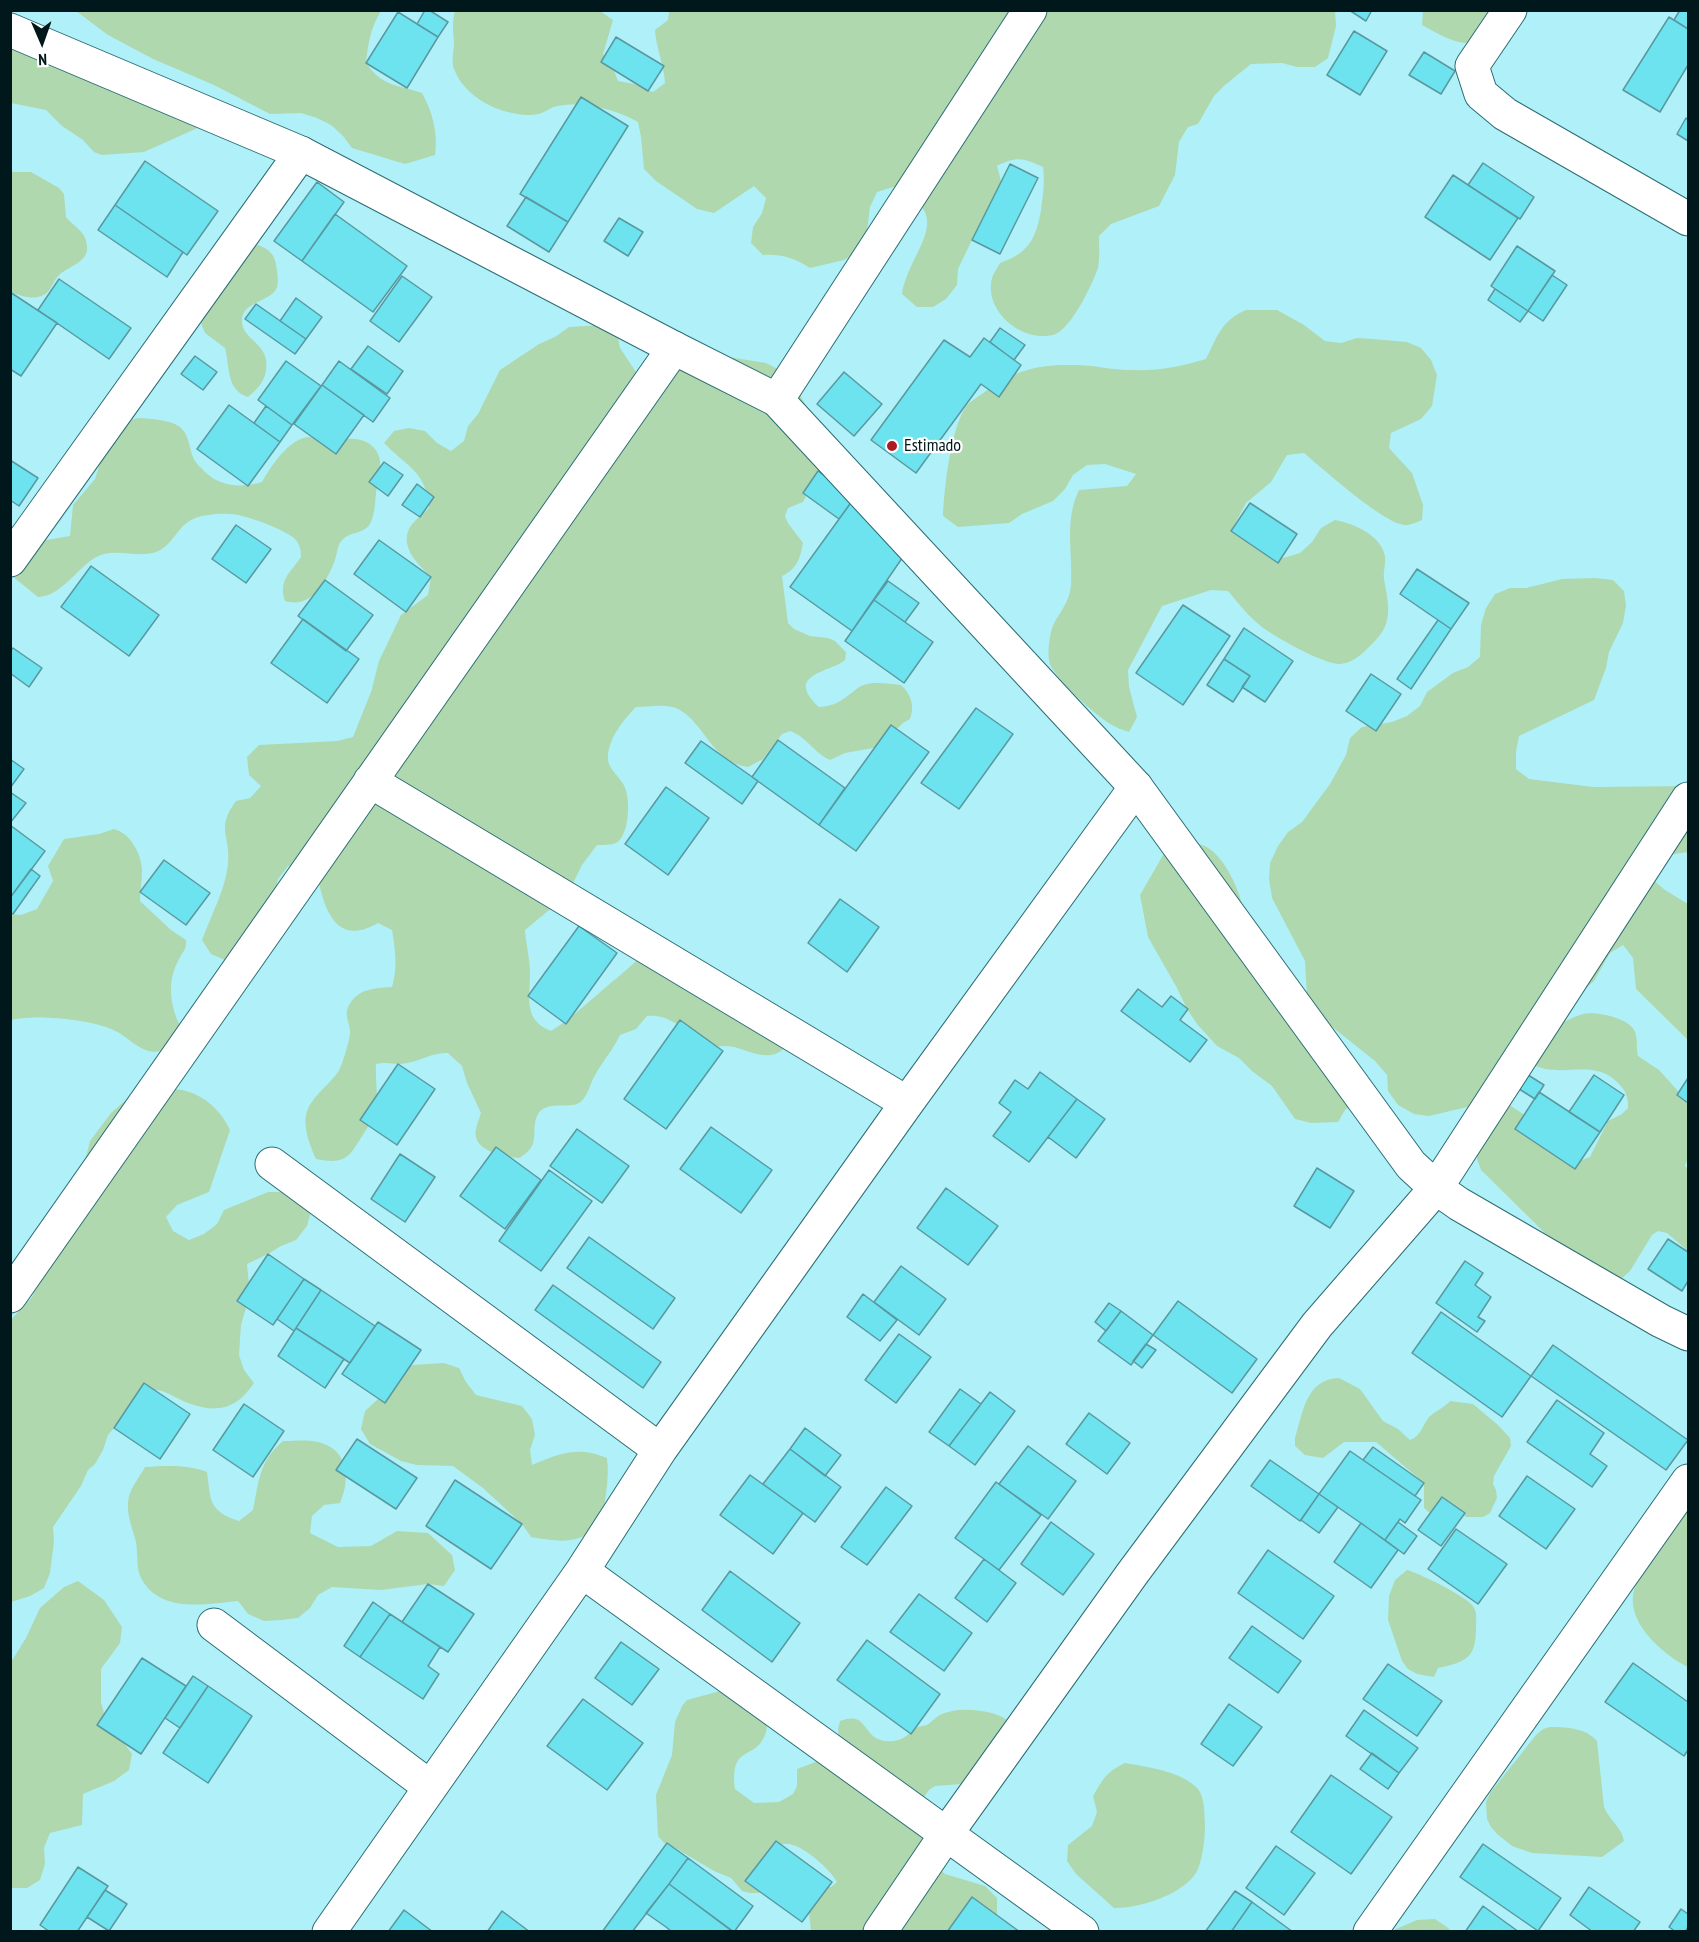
<!DOCTYPE html>
<html>
<head>
<meta charset="utf-8">
<style>
  body { margin:0 }
  #map { position:relative; width:1699px; height:1942px; overflow:hidden; background:#b0f1f9; font-family:"PT Sans Narrow",sans-serif }
  canvas { display:block }
  .frame { position:absolute; inset:0; border:12px solid #00181b; pointer-events:none }
  .north { position:absolute; left:12px; top:12px; width:60px; height:60px; -webkit-text-stroke:4px #fff; paint-order:stroke; rotate:178deg; font-size:16px; font-weight:700; line-height:24px; text-align:center; color:#00181b }
  .north::after { content:''; display:block; margin:auto; width:21px; height:27px; background:#00181b; clip-path:polygon(50% 0,100% 100%,50% 72%,0 100%) }
</style>
</head>
<body>
<div id="map">
<canvas width="1699" height="1942"></canvas>
<div class="frame"></div>
<div class="north">N</div>
</div>
<script>
const context = document.querySelector('canvas').getContext('2d');
context.lineJoin = 'round';
function fillPath(path, color) { context.fillStyle = color; context.fill(path, 'evenodd'); }
function trace(path, color, width, dash) { context.strokeStyle = color; context.lineWidth = width; context.lineCap = dash ? 'butt' : 'round'; context.setLineDash(dash || []); context.stroke(path); }
function label(font, color, halo, rows, align = 'center') {
  context.font = font + ' "PT Sans Narrow",sans-serif'; context.lineWidth = 4.5; context.setLineDash([]); context.textBaseline = 'middle'; context.strokeStyle = halo; context.fillStyle = color; for (const [text, x, y, turn = 0] of rows) {
    context.save(); context.translate(x, y); context.rotate((+turn || 0) * Math.PI / 180); context.textAlign = isNaN(turn) ? turn : align; if (halo) context.strokeText(text, 0, 0); context.fillText(text, 0, 0); context.restore();
  }
}
fillPath(new Path2D(`
  M76 11H381C371 27 368 43 366 63 383 87 396 84 422 93 433 113 438 133 435 155L405 164 352 148 343 136 331 125 317 118 301 113 270 114 214 85 153 59 108 35Z
  M455 11H600L613 20 603 54 613 68 618 81 634 84 653 92 665 83C664 64 656 48 655 30L668 20 669 11H1335L1336 26 1328 58 1315 67H1297L1282 63 1251 64 1225 85 1214 96 1198 124 1188 127 1179 142 1175 175 1159 206 1111 224 1099 236C1099 246 1100 258 1098 268 1092 285 1071 330 1053 335 1020 343 981 308 993 275 995 271 998 267 1000 263 1029 253 1036 238 1041 210 1043 195 1045 182 1043 167 1023 158 1017 156 997 166L1001 181 997 197 984 229 972 240 958 269 957 285 946 299 933 307H917L902 294C909 249 960 216 893 187L877 192 870 207 866 239 857 252 844 260 810 268C794 258 782 254 763 255L751 243 753 227 762 213 766 198 754 186 714 213 697 209 656 181 644 169 641 137 638 122C615 109 584 101 558 106 546 108 546 115 528 115 499 114 465 98 454 69 451 63 454 50 454 42 453 31 452 21 455 11Z
  M1423 11H1526L1472 43C1453 44 1439 34 1422 25Z
  M11 29 202 126 144 152 102 155 94 152 83 140 62 126 46 110 11 103Z
  M11 172H31L59 188 64 194 66 217C75 228 86 231 87 246 89 262 69 266 59 275 51 283 52 294 38 297 29 299 19 295 11 292Z
  M258 245C268 249 274 253 276 264 277 271 279 280 277 287 272 302 242 301 242 320 241 341 271 342 266 371 264 382 257 390 248 397 226 390 230 367 225 348L205 333 199 318 241 248Z
  M1246 310H1277L1304 325 1325 341 1341 343 1357 338 1373 339 1407 342 1421 348 1431 360 1437 375 1432 406 1421 419 1391 433 1389 448 1412 473 1423 505 1422 520C1417 522 1409 526 1404 525 1382 522 1323 469 1304 453L1287 455 1271 482 1246 503 1231 531C1247 545 1265 547 1283 558L1300 553 1312 542 1321 528 1335 520C1353 523 1381 535 1385 556 1386 563 1383 571 1384 579 1389 607 1394 624 1371 645 1362 654 1353 663 1340 664 1325 665 1275 637 1262 627 1249 617 1238 603 1228 591L1211 590 1162 606 1128 670 1129 687 1137 717 1129 732C1123 730 1117 728 1112 725 1096 716 1056 680 1050 664 1047 655 1049 641 1051 632 1055 615 1069 607 1071 585 1073 553 1064 520 1079 490L1127 486 1136 474 1105 464 1087 465 1073 475 1065 489 1053 501 1022 514 1009 523 958 527 943 516C944 489 951 426 967 405 972 400 980 396 986 391 1015 370 1039 364 1075 365 1093 365 1112 370 1130 370 1159 371 1179 367 1206 359 1218 335 1221 321 1246 310Z
  M602 325 617 333 620 348 638 375 710 354 766 363 796 378 801 397 810 412 823 464 803 502 788 508 785 516 788 523 803 543C800 559 797 569 782 576L788 623 794 629 810 636 828 638 835 641 846 652 845 660C829 673 784 674 819 707 838 706 844 698 858 688 869 680 888 684 901 685 911 694 915 706 910 719L903 723 879 747 845 753 830 760C814 753 807 737 790 731L782 734 763 759 748 767C711 762 706 724 678 709 667 703 648 707 636 707 624 719 607 740 608 759 608 770 624 779 626 791 630 803 629 836 616 843 611 845 603 845 597 845L582 865 571 887 560 901 525 930C526 944 530 959 530 973 530 998 523 1020 551 1031 568 1021 581 1008 597 995 610 983 624 973 637 960L787 1045C772 1064 753 1052 734 1047 725 1045 714 1047 705 1047 689 1033 670 1013 647 1016L636 1029 620 1035C613 1050 602 1062 594 1077 590 1084 589 1092 584 1098 583 1100 579 1103 577 1104 565 1108 546 1101 538 1114 529 1131 543 1145 519 1158 506 1157 479 1152 476 1137 474 1130 479 1120 481 1113L467 1083 462 1066 448 1053C432 1052 417 1063 400 1064 392 1064 385 1062 376 1064 375 1080 379 1098 375 1115 374 1122 369 1124 366 1130 350 1154 349 1166 316 1159 310 1146 302 1125 307 1111 315 1091 337 1081 342 1063 344 1059 351 1034 350 1032 350 1020 342 1014 351 1002 360 988 378 988 392 987 398 968 395 948 392 930L378 923C335 948 324 908 317 874L303 864 288 866 278 879 274 896 227 961 211 954 202 940C211 915 225 891 228 864 231 835 215 829 236 801L250 798 261 786 249 775 247 757 259 745 337 741 353 737 371 692 379 661 401 615 428 595 431 577C419 565 400 548 409 529 413 521 423 514 429 508 427 472 407 467 384 443L394 431 409 428 425 431 437 443 451 451 464 441 468 426 478 414 500 370 539 344 555 337 569 327Z
  M138 418C152 419 168 419 180 427 189 434 189 447 193 457 195 463 201 467 205 472 221 487 242 488 262 482 271 466 290 437 310 437 314 437 319 438 324 439 338 441 356 435 368 443 387 455 379 475 376 493 375 503 375 514 370 524 363 535 347 531 340 543 337 548 337 554 335 560 327 582 311 609 285 601 278 580 291 572 301 557 301 551 300 545 296 540 288 531 255 519 242 516 229 512 205 514 193 519 177 526 173 546 156 552 139 558 118 549 101 555 79 563 63 597 38 597L12 576 11 570 29 543 70 536 73 505 95 479 100 463V455L123 422Z
  M1595 578 1613 580 1624 591 1626 606 1623 623 1609 652 1606 668 1594 700 1519 736 1516 752V769L1529 779 1593 787 1688 786V852L1662 856 1652 879 1665 890 1688 904V1040L1636 989 1633 958 1623 945 1610 953 1594 981 1569 1003 1552 1028C1562 1023 1573 1017 1583 1014 1596 1011 1630 1018 1635 1032 1638 1039 1636 1049 1638 1056L1659 1070 1688 1102V1158L1685 1166 1688 1169V1251L1667 1233 1658 1231 1652 1235 1630 1271 1617 1283 1550 1238 1481 1170 1477 1159V1130L1499 1098 1535 1122 1567 1151 1582 1160 1590 1157 1608 1121 1622 1114 1628 1108C1628 1096 1626 1091 1618 1083 1594 1057 1561 1079 1534 1065L1480 1104 1429 1116 1414 1114 1398 1105 1388 1091 1387 1075 1375 1061 1316 1014 1352 1105 1345 1110 1338 1122 1311 1123 1295 1119 1272 1086 1252 1071 1239 1058 1217 1046 1197 1024 1187 1009 1177 988 1148 937 1140 895 1166 850C1173 848 1181 844 1189 843 1218 840 1238 885 1243 908L1307 997 1305 961 1272 898 1269 879 1270 863 1278 846 1288 832 1302 822 1330 784 1346 755 1350 738 1362 727 1392 722 1407 716 1420 706 1427 692 1453 673 1468 667 1480 657 1481 625 1486 608 1495 594 1510 588H1526L1562 579Z
  M114 829C130 833 142 854 142 871 142 881 140 891 140 901L171 930 186 940C187 950 182 952 178 961 167 982 170 1005 180 1026 175 1034 171 1048 161 1051 141 1056 128 1035 111 1029 89 1019 34 1014 11 1020L10 914 21 915 37 909 53 881 48 866 64 839 99 834Z
  M153 1089C163 1090 176 1088 186 1091 207 1097 221 1111 230 1130L209 1192 177 1205 166 1217 173 1231 189 1240 204 1234 217 1224 224 1210 268 1192H284L311 1211 307 1226 296 1240 281 1246 268 1254 247 1264 250 1294 241 1325 239 1355 244 1370 254 1383C237 1409 217 1414 188 1403 179 1400 171 1394 162 1391 156 1389 149 1391 143 1391L135 1404 108 1435 103 1450 95 1464 88 1470 81 1486 53 1527 54 1542 50 1573 44 1588 30 1596 11 1602V1320L32 1297 61 1235 82 1173 90 1141 111 1113 135 1092Z
  M444 1363 459 1368 466 1382 476 1395 522 1406 532 1419 535 1435 530 1450 532 1465C560 1453 578 1446 607 1458 610 1480 604 1502 602 1524 579 1545 560 1542 531 1537L522 1524 483 1488 453 1466 417 1465 401 1461 370 1444 361 1429 365 1411 389 1389 398 1375 412 1365Z
  M1339 1378 1360 1389 1383 1421 1398 1429 1410 1440C1421 1436 1422 1426 1429 1417 1435 1411 1444 1408 1450 1401L1473 1404 1498 1425 1510 1438 1511 1446 1494 1476 1493 1484 1496 1490 1497 1498 1490 1513 1483 1517H1466L1453 1506H1445L1430 1513 1424 1508V1483L1376 1442H1344L1323 1458 1305 1455 1295 1446V1438C1303 1412 1306 1379 1339 1378Z
  M283 1441C292 1441 303 1440 312 1441 347 1445 352 1476 340 1503L324 1505 312 1516 310 1533 338 1547 371 1546 397 1531 428 1533 452 1555 455 1570 444 1586 428 1584 381 1590 332 1587 318 1595 310 1608 298 1618 281 1620 264 1621 248 1614 238 1601C206 1604 160 1614 141 1578 136 1569 138 1553 136 1542 132 1527 125 1511 129 1496 132 1486 140 1476 145 1467 167 1466 186 1464 207 1472 211 1500 208 1511 239 1521L253 1510C259 1481 259 1461 283 1441Z
  M1688 1492V1667C1662 1654 1621 1619 1636 1585 1639 1579 1643 1575 1646 1569 1649 1560 1652 1551 1656 1543 1664 1525 1678 1509 1688 1492Z
  M1407 1570C1419 1573 1465 1596 1472 1605 1478 1612 1476 1619 1476 1627 1476 1657 1468 1662 1438 1668L1434 1677 1417 1674 1408 1669 1402 1661 1388 1620 1389 1596 1395 1580Z
  M78 1581 104 1600 122 1627 120 1643 101 1669V1702L105 1717 132 1754 129 1770 114 1781 83 1794 82 1825 50 1833 44 1848 45 1864 40 1880 27 1888H11V1662L26 1638 40 1608 64 1587Z
  M720 1691 745 1692 767 1712C767 1719 768 1728 765 1735 754 1762 730 1743 735 1789L754 1803 779 1802 793 1794 797 1786V1769L821 1760 840 1746 838 1729 840 1721C872 1709 859 1744 894 1741 905 1740 909 1732 918 1727 920 1726 924 1726 927 1725 932 1722 936 1716 942 1714 960 1706 998 1709 1012 1724L962 1784 935 1786 929 1790 905 1823 931 1846 938 1868 945 1874 985 1886 997 1898V1914L989 1931H811L809 1913 806 1906 815 1887H831L837 1882C831 1870 799 1841 784 1844 782 1844 778 1847 776 1848L765 1886 759 1893H750L742 1891 731 1878 714 1871 667 1843H664L658 1836 656 1795 672 1755 675 1722 682 1706 687 1700Z
  M1550 1727C1567 1727 1586 1728 1597 1741L1604 1807C1609 1820 1622 1827 1624 1841L1602 1857 1532 1853 1512 1846 1497 1834 1491 1827 1487 1819 1486 1802 1490 1793 1536 1735 1543 1729Z
  M1125 1763C1147 1767 1182 1771 1198 1789 1205 1798 1204 1813 1205 1824 1205 1839 1203 1856 1198 1869 1187 1894 1138 1909 1114 1908L1076 1874 1067 1861 1068 1845 1092 1826 1097 1812 1093 1796C1103 1779 1106 1772 1125 1763Z
  M1435 1919 1447 1927 1451 1931 1389 1932 1417 1920Z`), '#afd8af');
const building = new Path2D(`
  M425 10H429L448 22 438 37 417 24Z
  M1349 10H1372L1366 21Z
  M1680 10H1688V29L1674 20Z
  M398 12 438 37 407 88 366 63Z
  M1669 17 1688 29V65L1660 112 1623 90Z
  M1354 31 1387 51 1360 95 1327 75Z
  M616 37 664 66 648 91 601 62Z
  M1424 52 1455 71 1441 94 1409 75Z
  M581 97 628 126 568 222 520 194Z
  M1686 118 1688 120V141L1677 134Z
  M145 161 218 211 187 255 115 205Z
  M1483 163 1534 197 1520 219 1468 185Z
  M1010 164 1038 178 1000 254 972 240Z
  M1453 175 1518 218 1490 260 1425 217Z
  M317 182 344 202 302 261 274 241Z
  M526 197 568 222 549 252 507 226Z
  M115 205 183 252 167 277 98 230Z
  M335 214 407 266 373 312 302 261Z
  M619 218 643 232 628 256 604 241Z
  M1517 246 1555 271 1528 311 1491 286Z
  M1552 275 1567 285 1543 321 1528 311Z
  M402 276 432 297 399 342 370 321Z
  M59 279 131 328 109 359 38 310Z
  M1495 289 1528 311 1520 322 1488 300Z
  M10 292 57 323 21 376 10 369Z
  M296 298 322 317 306 339 280 321Z
  M256 304 306 339 295 354 245 319Z
  M1000 328 1025 345 1014 360 990 342Z
  M984 338 1021 365 999 397 981 384 916 473 871 440 944 340 970 357Z
  M368 346 403 371 387 394 351 369Z
  M195 356 217 372 203 390 181 374Z
  M286 361 321 386 292 425 258 400Z
  M339 361 390 398 373 422 322 385Z
  M844 372 882 404 854 436 817 404Z
  M322 385 364 415 336 454 294 424Z
  M229 405 280 442 248 486 197 449Z
  M266 406 292 425 280 442 254 423Z
  M10 460 38 478 19 506 10 500Z
  M384 462 403 475 388 496 369 482Z
  M818 471 855 497 839 519 803 493Z
  M417 484 434 497 420 517 402 505Z
  M855 497 907 551 852 631 790 587Z
  M1250 503 1297 534 1278 563 1231 531Z
  M236 525 271 549 246 583 212 559Z
  M379 540 431 577 406 612 354 574Z
  M91 566 159 615 129 656 61 607Z
  M1417 569 1469 603 1451 629 1400 594Z
  M325 580 373 615 346 651 298 616Z
  M888 581 919 603 905 622 874 600Z
  M874 600 933 642 904 683 845 641Z
  M1183 605 1230 636 1183 705 1136 673Z
  M303 619 359 659 327 703 271 663Z
  M1438 620 1451 629 1411 689 1397 679Z
  M1244 628 1293 661 1265 702 1242 687 1250 676 1224 659Z
  M13 648 42 668 29 687 10 673V651Z
  M1224 659 1250 676 1233 702 1207 685Z
  M1371 674 1401 694 1376 731 1346 711Z
  M976 708 1013 734 959 809 921 783Z
  M891 725 929 752 856 851 819 825Z
  M778 740 845 788 819 825 752 777Z
  M701 741 758 781 742 804 685 763Z
  M10 759 24 769 10 788Z
  M666 787 709 818 668 875 625 844Z
  M10 792 26 803 10 823Z
  M10 825 45 851 10 898Z
  M164 860 210 893 186 925 140 892Z
  M31 869 40 876 13 914 10 912V898Z
  M840 899 879 927 847 972 808 943Z
  M579 926 617 953 566 1024 528 996Z
  M1138 989 1162 1007 1171 996 1188 1009 1180 1020 1207 1040 1190 1062 1121 1011Z
  M680 1020 723 1051 666 1129 624 1099Z
  M398 1064 435 1089 397 1145 360 1120Z
  M1040 1072 1077 1099 1029 1162 993 1136 1011 1112 999 1103 1015 1080 1028 1089Z
  M1525 1073 1544 1085 1535 1099 1516 1087Z
  M1594 1075 1624 1095 1600 1132 1569 1112Z
  M1688 1078V1103L1677 1095Z
  M1539 1092 1600 1132 1575 1169 1515 1129Z
  M1077 1099 1105 1119 1076 1158 1048 1137Z
  M711 1127 772 1170 741 1213 680 1169Z
  M577 1129 629 1166 602 1203 550 1166Z
  M496 1147 541 1180 505 1229 460 1196Z
  M400 1154 435 1177 405 1222 371 1199Z
  M1317 1168 1354 1191 1330 1228 1294 1206Z
  M549 1170 592 1201 541 1271 499 1241Z
  M946 1188 998 1226 968 1265 917 1228Z
  M589 1237 675 1298 653 1329 567 1268Z
  M1668 1239 1688 1252V1281L1682 1291 1648 1269Z
  M268 1254 304 1279 273 1325 237 1301Z
  M1465 1261 1483 1273 1475 1285 1491 1297 1478 1317 1485 1321 1477 1332 1436 1303Z
  M901 1266 946 1299 919 1335 874 1302Z
  M304 1279 321 1290 294 1331 277 1319Z
  M553 1285 661 1362 643 1388 535 1310Z
  M321 1290 375 1326 350 1363 296 1328Z
  M863 1294 897 1320 880 1341 847 1317Z
  M1178 1301 1257 1359 1232 1393 1153 1335Z
  M1109 1303 1121 1311 1106 1331 1095 1322Z
  M1121 1311 1153 1335 1131 1365 1098 1341Z
  M1441 1312 1531 1376 1502 1417 1412 1353Z
  M378 1322 421 1350 385 1403 342 1374Z
  M296 1328 344 1359 325 1388 278 1356Z
  M899 1334 931 1357 896 1403 865 1380Z
  M1146 1344 1156 1350 1142 1368 1133 1361Z
  M1553 1345 1688 1440 1666 1470 1531 1376Z
  M144 1383 190 1414 160 1459 114 1428Z
  M960 1389 981 1404 949 1446 929 1432Z
  M990 1392 1015 1411 975 1465 949 1446Z
  M1557 1400 1604 1433 1590 1454 1607 1466 1592 1487 1527 1442Z
  M244 1404 284 1431 253 1477 213 1450Z
  M1089 1413 1130 1443 1107 1474 1066 1444Z
  M805 1428 841 1455 825 1476 790 1449Z
  M357 1439 417 1478 396 1509 336 1470Z
  M1028 1446 1076 1481 1048 1519 999 1484Z
  M1373 1447 1424 1483 1415 1496 1363 1460Z
  M790 1449 841 1487 815 1522 763 1484Z
  M1350 1451 1421 1500 1405 1523 1400 1519 1385 1540 1319 1494Z
  M1270 1460 1319 1494 1300 1521 1251 1486Z
  M750 1475 803 1513 773 1554 720 1515Z
  M1527 1476 1575 1509 1546 1549 1499 1516Z
  M455 1480 522 1524 491 1569 426 1526Z
  M996 1482 1041 1515 999 1570 955 1538Z
  M886 1487 912 1506 867 1565 841 1547Z
  M1319 1494 1338 1507 1319 1533 1301 1520Z
  M1442 1497 1465 1513 1441 1546 1418 1530Z
  M1051 1522 1094 1554 1063 1595 1021 1564Z
  M1398 1522 1417 1536 1404 1554 1385 1540Z
  M1361 1523 1398 1550 1371 1588 1334 1562Z
  M1456 1529 1507 1564 1478 1604 1428 1569Z
  M1268 1550 1334 1596 1303 1639 1238 1593Z
  M984 1559 1016 1583 987 1622 955 1598Z
  M730 1571 800 1623 772 1662 702 1610Z
  M428 1584 474 1614 448 1652 402 1622Z
  M919 1594 972 1633 944 1671 890 1632Z
  M373 1602 390 1614 360 1657 344 1646Z
  M390 1614 440 1647 428 1666 439 1674 423 1699 360 1657Z
  M1252 1626 1301 1661 1278 1693 1229 1658Z
  M867 1640 940 1694 911 1734 837 1680Z
  M621 1642 659 1669 632 1705 595 1678Z
  M142 1658 186 1686 141 1754 97 1725Z
  M1633 1663 1688 1702V1750L1684 1756 1605 1702Z
  M1388 1664 1442 1701 1417 1736 1363 1699Z
  M193 1676 208 1686 180 1728 165 1718Z
  M208 1686 252 1716 208 1783 163 1753Z
  M583 1699 643 1743 607 1790 547 1746Z
  M1229 1704 1262 1727 1233 1766 1201 1744Z
  M1364 1710 1418 1748 1399 1773 1346 1736Z
  M1372 1753 1399 1773 1388 1789 1360 1769Z
  M1331 1775 1392 1817 1351 1874 1291 1832Z
  M776 1841 832 1882 802 1922 745 1881Z
  M667 1843 688 1858 669 1884 632 1932H602Z
  M1483 1844 1561 1898 1538 1931 1460 1877Z
  M1276 1846 1315 1873 1284 1915 1246 1888Z
  M688 1858 753 1906 734 1932 669 1884Z
  M78 1867 108 1886 77 1932H50L40 1925Z
  M669 1884 733 1932H672L666 1927 646 1913Z
  M1589 1887 1640 1922 1633 1932H1593L1570 1915Z
  M105 1890 127 1904 109 1931 87 1917Z
  M1235 1891 1252 1902 1231 1932H1205Z
  M972 1897 1020 1932H947Z
  M1252 1902 1293 1932H1231Z
  M1483 1906 1519 1932H1465Z
  M1681 1909 1688 1914V1927L1685 1932H1676L1669 1927Z
  M404 1910 433 1932H388Z
  M502 1911 530 1932H487Z`);
fillPath(building, '#6de3f0');
trace(building, '#59989f', 1.5);
const street = new Path2D(`
  M1510 10 1472 66 1481 94 1505 114 1688 219
  M777 400 1030 10
  M10 560 301 153
  M370 781 907 1103
  M272 1164 660 1450
  M10 1296 674 348
  M582 1571 1082 1932
  M214 1625 430 1787
  M329 1932 582 1571 660 1450 907 1103 1136 787
  M880 1932 947 1833 1132 1574 1317 1325 1436 1188 1688 799
  M1370 1932 1688 1481`);
const secondary = new Path2D(`
  M10 30 301 153 674 348 777 400 1136 787 1411 1165 1436 1188 1459 1204 1661 1321 1688 1334`);
trace(street, '#2c6d74', 35);
trace(secondary, '#2c6d74', 35);
trace(street, '#fff', 33);
trace(secondary, '#fff', 33);
for (const [x, y, r, color] of [
  [892,446,6,"#ad1a23"]
]) { const dot = new Path2D(); dot.arc(x, y, r, 0, 2 * Math.PI); context.fillStyle = color; context.fill(dot); trace(dot, '#fff', 2); }
label('18px', '#00181b', '#fff', [
  ["Estimado",904,446]
], 'left');
</script>
</body>
</html>
